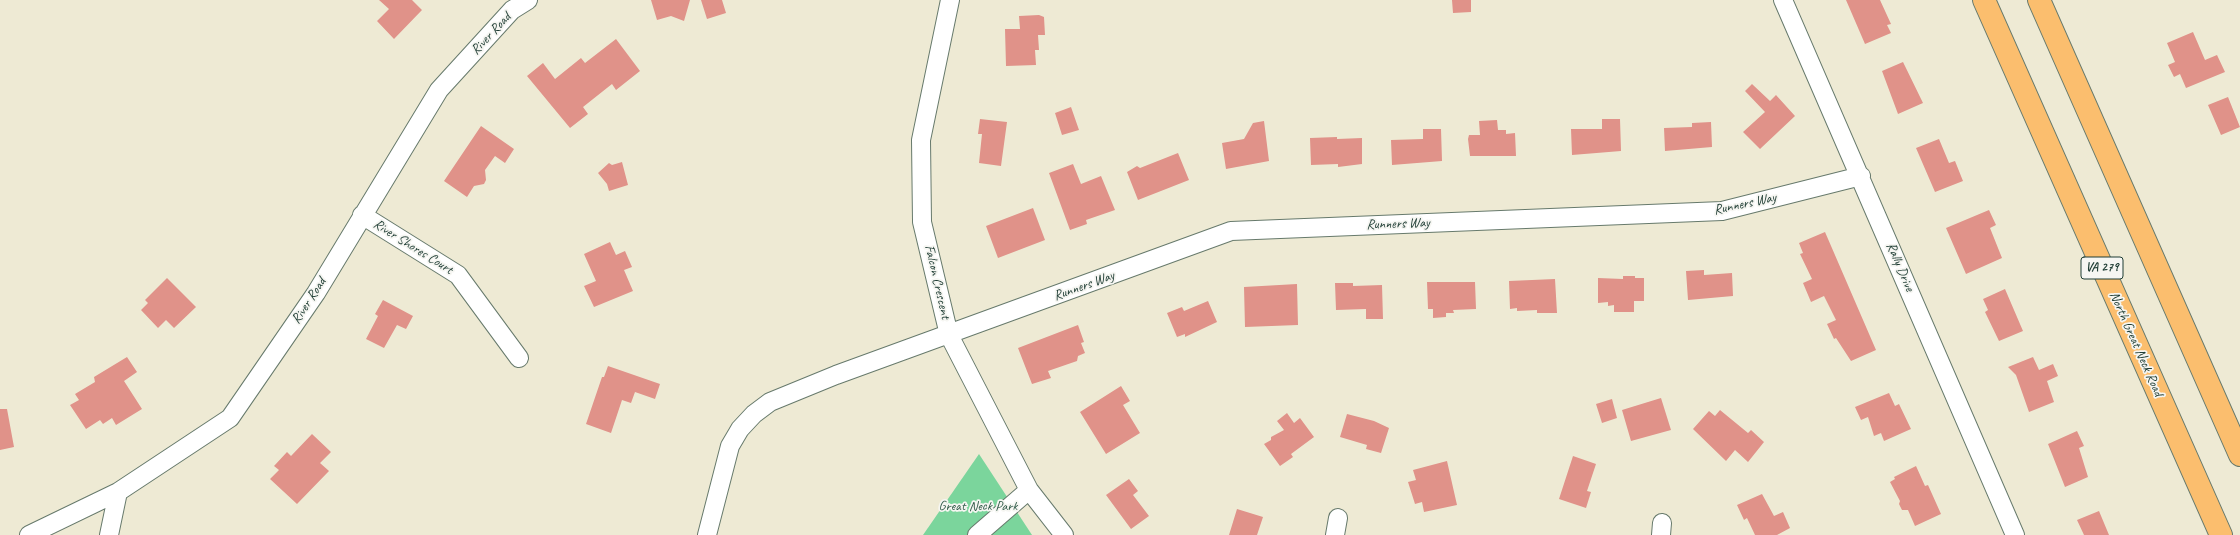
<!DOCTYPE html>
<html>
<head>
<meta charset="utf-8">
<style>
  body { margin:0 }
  canvas { display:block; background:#eeead4 }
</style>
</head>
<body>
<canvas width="2240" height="535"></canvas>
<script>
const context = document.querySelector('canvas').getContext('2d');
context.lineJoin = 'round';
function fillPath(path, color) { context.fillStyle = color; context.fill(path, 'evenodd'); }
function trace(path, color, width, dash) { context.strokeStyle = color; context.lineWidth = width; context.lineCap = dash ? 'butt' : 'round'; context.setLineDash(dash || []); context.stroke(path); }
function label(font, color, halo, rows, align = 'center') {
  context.font = font + ' Caveat,sans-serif'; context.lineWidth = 3.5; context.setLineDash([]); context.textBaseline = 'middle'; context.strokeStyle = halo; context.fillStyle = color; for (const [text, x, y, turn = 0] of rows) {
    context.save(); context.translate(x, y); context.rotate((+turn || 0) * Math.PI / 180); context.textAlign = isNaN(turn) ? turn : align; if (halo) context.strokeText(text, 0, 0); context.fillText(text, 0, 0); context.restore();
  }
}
fillPath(new Path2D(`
  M979 454 1032 535H923Z`), '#7bd59c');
fillPath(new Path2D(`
  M379 0H412L422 10 394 39 377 21 389 9Z
  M651 0H690L684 21 671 16 657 20Z
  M701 0H722L726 13 707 19Z
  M1452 0H1471V12L1453 13Z
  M1846 0H1880L1891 24 1887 25 1891 33 1865 44Z
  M1039 15 1044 17 1045 35H1038L1039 50H1035L1036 65 1006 66 1005 29H1020L1019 16Z
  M2193 32 2205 60 2217 55 2225 72 2186 88 2180 74 2174 77 2168 65 2175 62 2167 43Z
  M616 39 640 71 616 90 612 84 583 107 588 114 570 128 527 76 543 63 555 79 581 58 585 63Z
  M1903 62 1923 103 1898 114 1882 71Z
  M1752 84 1770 101 1776 95 1795 116 1760 149 1743 132 1765 112 1745 91Z
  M2228 97 2240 127 2221 135 2208 105Z
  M1071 107 1079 130 1062 135 1055 113Z
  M980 119 1007 122 1001 166 979 163 982 134H978Z
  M1602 119H1620L1621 151 1572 155 1571 129H1602Z
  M1497 120 1498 130H1506V134L1515 133 1516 156H1470L1468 139 1469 135H1480L1479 121Z
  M1264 121 1269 161 1226 169 1222 143 1244 139 1253 123Z
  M1711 122 1712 147 1665 151 1664 128 1692 127V123Z
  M481 126 514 149 505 163 495 156 485 170 486 180 484 184 474 186 467 197 444 181Z
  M1423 129H1441L1442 161 1392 165 1391 140 1423 139Z
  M1337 137V139L1362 138V164L1338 167V164L1311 165 1310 138Z
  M1939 139 1949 163 1955 161 1963 181 1935 192 1916 148Z
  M1178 153 1189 180 1138 200 1127 172 1137 166 1140 168Z
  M622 162 628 185 609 191 607 184 598 173 609 163 612 165Z
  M1073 164 1081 184 1101 176 1115 210 1086 220 1087 224 1070 230 1049 173Z
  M1033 208 1045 240 998 258 986 226Z
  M1989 210 1996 225 1990 228 2002 258 1966 274 1946 228Z
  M1825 232 1876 350 1851 361 1836 338 1834 339 1827 324 1836 320 1824 296 1811 302 1803 283 1812 279 1800 254 1803 253 1799 243Z
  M610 242 616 255 625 251 632 267 624 270 633 291 594 307 584 286 596 281 584 254Z
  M1704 270V275L1732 273 1733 296 1688 300 1686 271Z
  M1623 276H1635V278H1644V301H1634V312H1614V305L1608 306V302L1598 303V278L1623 279Z
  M167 278 196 307 174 328 166 320 158 328 141 310 148 303 145 300Z
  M1555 279 1557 313H1537V310L1517 311V308L1510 309 1509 281Z
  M1427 282H1475L1476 309 1453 310 1454 313H1446V317L1433 318V309H1428Z
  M1335 283H1353V286L1382 285 1383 319H1366V309L1336 310Z
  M1297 284 1298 325 1245 327 1244 287Z
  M2005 289 2023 331 1999 341 1985 312 1988 310 1983 299Z
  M383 300 413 316 406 329 397 325 384 348 366 339 378 316 375 314Z
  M1208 301 1217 322 1185 337V334L1177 337 1167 313 1182 307 1184 311Z
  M1078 325 1084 342 1081 343 1085 353 1078 356 1077 361 1048 371 1051 378 1032 384 1018 348Z
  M127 357 137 372 124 381 142 409 116 425 112 418 103 424 100 420 86 429 70 405 79 400 75 394 95 382 94 377Z
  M2033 357 2039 370 2053 364 2058 376 2047 381 2054 402 2029 412 2016 375 2008 367Z
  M608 366 660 384 655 399 635 392 631 403 622 400 611 433 586 424 602 377H604Z
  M1121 386 1130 401 1123 405 1140 433 1106 454 1080 412Z
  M1889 393 1895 406 1899 404 1911 429 1884 441 1881 433 1874 436 1868 417 1861 420 1855 407Z
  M1661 398 1671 430 1631 441 1622 410Z
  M1612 399 1617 418 1602 423 1596 404Z
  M0 409H7L14 447 0 450Z
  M1720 410 1748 433 1751 430 1764 442 1748 462 1735 450 1726 461 1693 429 1709 411 1715 416Z
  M1287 413 1294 423 1300 418 1314 437 1291 454 1293 457 1280 466 1264 444 1271 440V437L1284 430 1277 421Z
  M1347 414 1374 421 1389 428 1381 453 1366 449 1367 445 1340 437Z
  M2077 431 2084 446 2079 448 2088 477 2065 487 2048 444Z
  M312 434 331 452 320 463 329 471 297 504 270 479 279 470 274 466 287 452 291 456Z
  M1573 456 1596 464 1587 491 1591 492 1586 508 1559 499Z
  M1447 461 1457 505 1424 512 1422 502 1415 504 1408 482 1416 480 1413 470Z
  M1916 466 1925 486 1928 485 1941 514 1915 526 1908 510H1902L1899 504 1900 501 1890 482 1895 479 1894 477Z
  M1129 479 1138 491 1133 495 1149 516 1131 529 1106 495Z
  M1762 494 1774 516 1783 512 1790 528 1777 535H1755L1747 518 1744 520 1737 505Z
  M1237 509 1263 517 1257 535H1229Z
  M2099 511 2109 535H2084L2077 520Z`), '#e09289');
const minor = new Path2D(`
  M950 0 921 140 922 222 949 335 1029 490 1064 535
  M1783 0 2015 535
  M362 215 458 275 519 358
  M29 535 118 492 230 418 316 293 439 90 512 10 528 0
  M109 535 118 492
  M707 535 730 446 740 429 754 414 770 402 836 375 1231 231 1722 211 1861 176
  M977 535 1029 490
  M1335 535 1338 518
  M1661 535 1662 523`);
const major = new Path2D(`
  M1984 0 2221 535
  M2039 0 2240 455`);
trace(minor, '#677a6c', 20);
trace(major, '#677a6c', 24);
trace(minor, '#fff', 18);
trace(major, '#fbbe6e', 22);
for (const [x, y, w] of [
  [2102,268,42]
]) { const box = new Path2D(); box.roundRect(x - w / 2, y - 11, w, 22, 3); context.fillStyle = '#f6f6f2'; context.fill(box); trace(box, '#1f3d34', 1); }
label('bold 13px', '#1f3d34', null, [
  ["VA 279",2102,268]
]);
label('14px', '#1f3d34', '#f6f6f2', [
  ["River Road",491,34,-47],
  ["Runners Way",1745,204,-12],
  ["Runners Way",1398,224,-2],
  ["River Shores Court",413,247,32],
  ["Rally Drive",1900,267,67],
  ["Falcon Crescent",937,282,77],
  ["Runners Way",1084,286,-20],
  ["River Road",309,301,-57],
  ["North Great Neck Road",2136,344,66]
]);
label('14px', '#315b49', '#f6f6f2', [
  ["Great Neck Park",978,506]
]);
</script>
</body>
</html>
